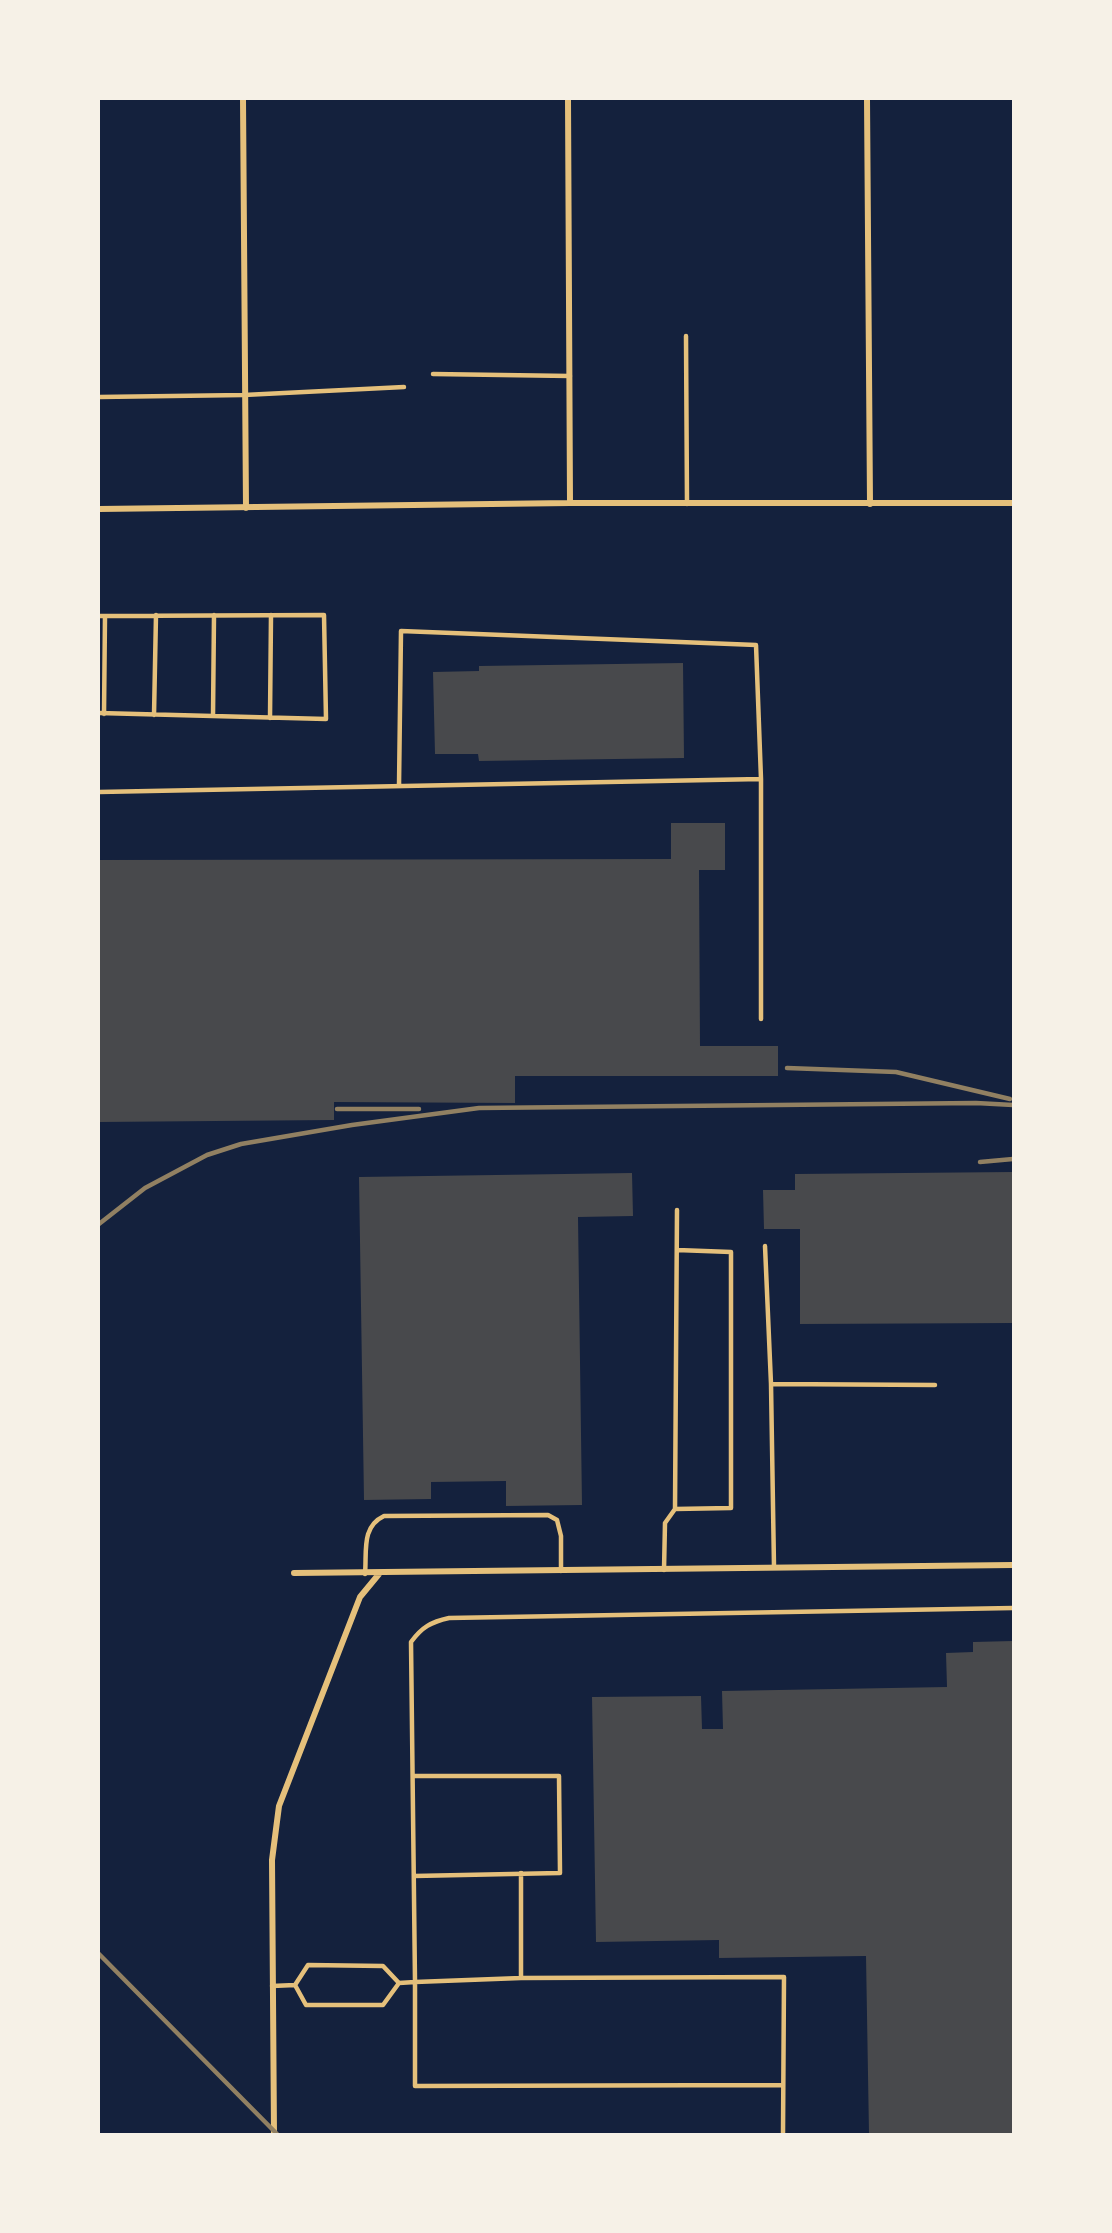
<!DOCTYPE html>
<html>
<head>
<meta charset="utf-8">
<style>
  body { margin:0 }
  #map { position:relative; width:1112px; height:2233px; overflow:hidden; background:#14213d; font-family:"Archivo Narrow",sans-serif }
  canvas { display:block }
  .frame { position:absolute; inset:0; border:100px solid #f6f1e7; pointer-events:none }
</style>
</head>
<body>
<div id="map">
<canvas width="1112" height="2233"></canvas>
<div class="frame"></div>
</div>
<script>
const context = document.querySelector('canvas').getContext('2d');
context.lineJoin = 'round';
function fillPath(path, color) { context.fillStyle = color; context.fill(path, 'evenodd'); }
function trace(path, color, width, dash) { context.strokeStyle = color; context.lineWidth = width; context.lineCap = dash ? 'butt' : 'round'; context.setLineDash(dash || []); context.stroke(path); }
fillPath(new Path2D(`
  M683 663 684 758 479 761 478 754H435L433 672 479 671V666Z
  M671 823H725V870H699L700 1046H778V1076H515V1103L334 1102V1120L99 1122V860L671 859Z
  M1013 1172V1323L800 1324V1229H764L763 1190H795V1174Z
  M632 1173 633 1216 578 1217 582 1505 506 1506V1481L431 1482V1499L364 1500 359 1177Z
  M1013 1641V2134H869L866 1956 719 1958V1940L596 1942 592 1697 701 1696 702 1729H723L722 1691 947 1687 946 1653 973 1652V1642Z`), '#48494c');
trace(new Path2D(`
  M686 336 687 504
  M433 374 570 376
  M99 397 244 395 404 387
  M99 616 324 615 326 719 99 713
  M104 714 105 616
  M154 715 156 615
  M213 716 214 615
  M270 718 271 615
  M399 786 401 631 756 645 761 779V1019
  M99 792 761 779
  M765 1246 771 1384
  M675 1509 731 1508V1252L677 1250
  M774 1567 771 1384 935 1385
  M664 1570 665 1523 675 1509 677 1210
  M365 1574C367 1551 361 1527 384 1516L548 1515 557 1520 561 1536V1571
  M414 1776H559L560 1873 414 1876
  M521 1873V1978
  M295 1985 306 2005H383L399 1983 415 1982V2086L783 2085
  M295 1985 308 1965 383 1966 399 1983
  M272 1986 295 1985
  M783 2134 784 1977 521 1978 415 1982 411 1642C422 1627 431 1622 449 1618L1013 1608`), '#e5c07b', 4.5);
trace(new Path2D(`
  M243 99 246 508
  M568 99 570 503
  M867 99 870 504
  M99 509 570 503H1013
  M294 1573 1013 1565
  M274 2134 272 1860 279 1806 360 1597 379 1574`), '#e5c07b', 6);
trace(new Path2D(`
  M787 1068 896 1072 1010 1099
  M337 1109H419
  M980 1162 1013 1159
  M99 1224 145 1188 207 1155 241 1144 352 1125 479 1108 976 1103 1013 1105
  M99 1954 277 2134`), '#918062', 4.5);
</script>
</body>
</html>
